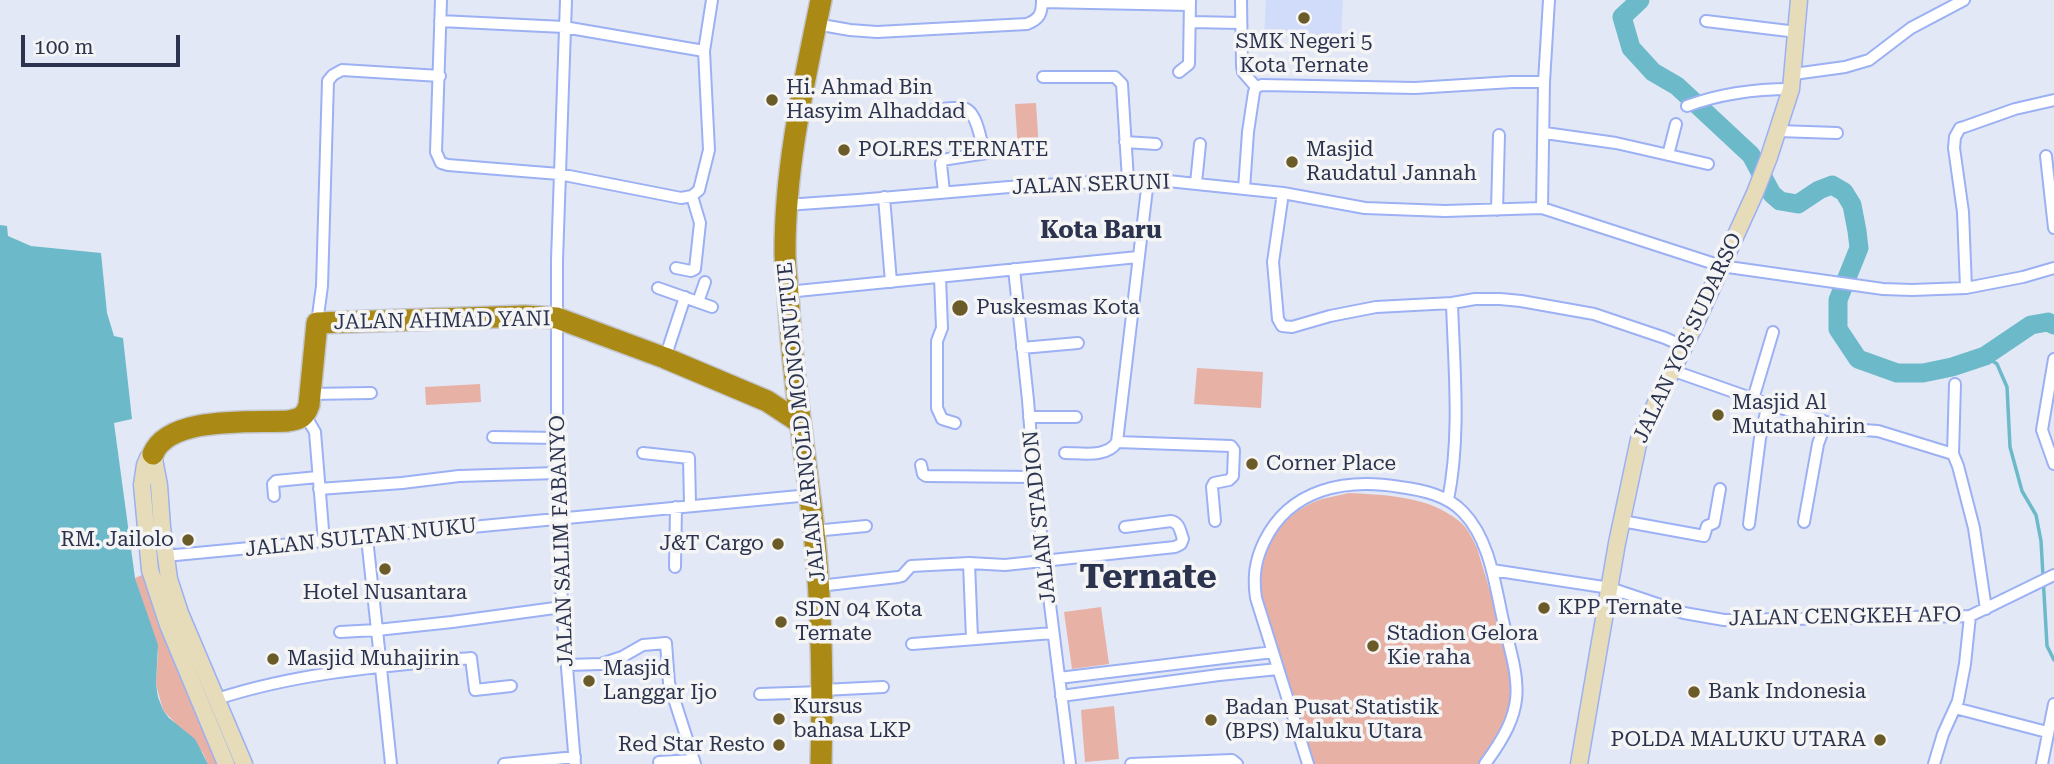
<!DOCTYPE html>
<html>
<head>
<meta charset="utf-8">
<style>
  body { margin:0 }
  #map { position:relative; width:2054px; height:764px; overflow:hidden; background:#e3e8f6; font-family:"Roboto Serif",serif }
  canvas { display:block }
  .scale { position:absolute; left:21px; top:35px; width:159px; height:32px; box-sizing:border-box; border:4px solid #2b334f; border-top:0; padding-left:9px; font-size:21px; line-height:24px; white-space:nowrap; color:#2b334f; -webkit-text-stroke:5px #f5f5f5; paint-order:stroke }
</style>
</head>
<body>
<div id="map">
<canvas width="2054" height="764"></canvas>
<div class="scale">100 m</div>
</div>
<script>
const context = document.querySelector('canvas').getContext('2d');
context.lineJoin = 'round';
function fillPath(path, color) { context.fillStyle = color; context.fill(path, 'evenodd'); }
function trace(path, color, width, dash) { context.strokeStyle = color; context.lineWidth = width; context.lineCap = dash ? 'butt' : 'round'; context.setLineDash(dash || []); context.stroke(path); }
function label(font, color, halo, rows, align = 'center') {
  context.font = font + ' "Roboto Serif",serif'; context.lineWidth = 7; context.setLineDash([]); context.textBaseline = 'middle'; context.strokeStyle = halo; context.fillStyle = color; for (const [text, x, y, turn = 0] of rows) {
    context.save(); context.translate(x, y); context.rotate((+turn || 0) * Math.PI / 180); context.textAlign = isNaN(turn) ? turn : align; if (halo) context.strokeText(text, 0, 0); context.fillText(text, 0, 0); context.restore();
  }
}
fillPath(new Path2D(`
  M1266 0H1343L1341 38 1264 36Z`), '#d1dbfa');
fillPath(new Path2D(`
  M1036 103 1039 150 1018 151 1015 104Z
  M1197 368 1263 372 1261 408 1194 404Z
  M480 384 481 402 426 405 425 387Z
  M1349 493C1387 495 1428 496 1459 521 1468 528 1472 538 1477 548L1513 668 1511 709 1505 730 1479 764H1313L1261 595C1257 553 1280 512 1322 499 1331 497 1340 495 1349 493Z
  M142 575H145L220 764H208L203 753 163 710 156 684 158 652 135 578Z
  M1101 607 1109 664 1072 669 1064 612Z
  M1114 706 1119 759 1085 762 1081 710Z`), '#e7b1a6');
fillPath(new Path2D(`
  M0 225 7 226 8 236 31 246 101 253 107 313 114 336 123 338 132 419 114 423 135 578 158 645 156 684 158 697 163 710 169 718 195 739 208 764H0Z`), '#6cbac9');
trace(new Path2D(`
  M1985 356 1997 364 2007 387 2010 447 2022 491 2036 515 2041 541 2047 646 2054 660`), '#6cbac9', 3.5);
trace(new Path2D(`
  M1640 0 1622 17 1631 48 1653 72 1677 86 1751 155 1772 194 1780 201 1798 204 1819 190 1832 185 1844 192 1852 205 1857 231 1859 248 1838 300V329L1858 359 1897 373H1923L1952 367 1985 356 2031 325 2048 322 2054 325`), '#6cbac9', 19);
const street = new Path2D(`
  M441 0 436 152 441 163 448 165 559 174 681 198 692 196 699 190 709 150 704 51
  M566 0 557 260V473L562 607 575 764
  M1241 0 1242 66 1243 72 1256 87
  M1042 2 1190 5
  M440 21 564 27 704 51 712 0
  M1706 21 1797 32
  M1190 22 1240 23
  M816 24 850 30 877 32 1027 24C1040 19 1042 13 1042 0
  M1179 72 1189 64 1190 0
  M1794 74 1845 67 1869 60 1911 28 1964 0
  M1043 77H1115L1122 84 1128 180
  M1687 106C1719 94 1757 89 1791 89
  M933 110C942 109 954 107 963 108 977 110 981 141 984 153
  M1778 131 1837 133
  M1545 133 1616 143 1708 164
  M1125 142 1156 144
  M1668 155 1676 124
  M2046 156 2054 228
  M1148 180 1117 442 1231 446 1234 450 1233 476 1229 480 1214 483 1212 487 1215 521
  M1196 183 1200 144
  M1244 189 1248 132 1254 92 1256 87 1262 85 1415 88 1512 82H1544
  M944 192 941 164 942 160 993 152
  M1283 193 1273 262 1278 319 1282 326 1292 327 1330 316 1376 307 1452 303 1475 299H1500L1521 301 1594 314 1665 338 1685 347
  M884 197 891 282
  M786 205 858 200 1009 187 1128 180 1168 181 1283 193 1365 208 1445 211 1542 208 1721 266 1883 289 1912 290 1966 288 2023 277 2054 268
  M1542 208 1544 82 1549 0
  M1497 210 1499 135
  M676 268 691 271 695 269 700 223 692 196
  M1014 269 1028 400 1034 477 1070 764
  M940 277 942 328 937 341V408L942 419 955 423
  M658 288 712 307
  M1966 288 1963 212 1954 148 1955 137 1960 128 1964 127 2015 109 2054 100
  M787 292 1138 257
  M698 302 705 282
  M317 323 322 286 328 81 333 75 342 70 440 76
  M1022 348 1078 343
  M665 358 685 297
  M2054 359 2042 430 2054 464
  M1674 371 1768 404 1849 429 1878 431 1953 454
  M1955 384 1953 454 1958 466 1974 528 1986 609
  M310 394 371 393
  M1753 399 1773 332
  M305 415 315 432 324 542
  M1029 417H1076
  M493 437 557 438
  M643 453 689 458 690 505
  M1065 453C1082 453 1107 458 1117 442
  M921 465 923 474 926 476 1034 477
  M319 489 402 483 459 476 557 473
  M274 496 273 484 276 481 318 477
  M1448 500C1461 435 1454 368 1452 303
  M1622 521 1704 536 1707 526 1714 523 1720 489
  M1804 522 1818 444 1826 422
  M1749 524 1760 438 1768 404
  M814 531 866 526
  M165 556 810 495
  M969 563 972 639
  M675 567 676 507
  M1492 570 1610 588 1684 613 1724 620 1970 616 2054 575
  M819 586 898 577 902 576 911 566 969 563 1005 565 1175 547 1181 544 1183 539C1180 531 1180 523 1171 521L1125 527
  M340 632 377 630 367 538
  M912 644 1053 633
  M567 665 601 664 622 657 643 645 666 643 669 683 695 764
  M1059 678 1273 652
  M823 690 883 687
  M760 694 823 692
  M1061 696 1219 675 1278 669
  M217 699C299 672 385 666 471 658L475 690 511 686
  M1955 708 2047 732
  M659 762 694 760
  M391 764 377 630 452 622 562 607
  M504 764 575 757
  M1131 764 1232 760 1237 764
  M1308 764 1256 598C1253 577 1255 561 1264 542 1290 488 1346 478 1400 487 1422 490 1447 495 1463 512 1491 541 1495 587 1504 625 1521 689 1526 708 1485 764
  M1934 764 1943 734 1958 701 1965 664 1970 616
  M2042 764 2054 704`);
const secondary = new Path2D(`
  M153 454 148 458 145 465 142 485 150 570 168 625 226 764
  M153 454 159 485 162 527 169 579 180 613 244 764
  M1579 764 1617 543 1640 435 1695 325 1755 193 1769 157 1791 89 1799 0`);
const highway = new Path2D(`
  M153 454C169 415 253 423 288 421 300 419 305 417 309 405L317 323 525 316 557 318 665 358 767 401 799 422
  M821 764C823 686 822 609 814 531 805 452 792 373 788 294 787 280 785 266 785 251 785 166 804 83 821 0`);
trace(street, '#9cb0f4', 14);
trace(secondary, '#9cb0f4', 19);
trace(highway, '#c4c6ce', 24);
trace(street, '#fff', 10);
trace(secondary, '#e6dcb9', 16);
trace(highway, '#aa8a15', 21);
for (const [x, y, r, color] of [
  [1304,18,7,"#6b5b28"],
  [772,100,7,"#6b5b28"],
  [844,150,7,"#6b5b28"],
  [1292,162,7,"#6b5b28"],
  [960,308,9,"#6b5b28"],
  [1718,415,7,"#6b5b28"],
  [1252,464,7,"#6b5b28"],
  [188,540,7,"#6b5b28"],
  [778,544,7,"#6b5b28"],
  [385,569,7,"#6b5b28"],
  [1544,608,7,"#6b5b28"],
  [781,622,7,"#6b5b28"],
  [1373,646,7,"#6b5b28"],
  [273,659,7,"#6b5b28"],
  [589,681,7,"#6b5b28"],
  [1694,692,7,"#6b5b28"],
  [779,719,7,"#6b5b28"],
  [1211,720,7,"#6b5b28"],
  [1880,740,7,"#6b5b28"],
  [779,745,7,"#6b5b28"]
]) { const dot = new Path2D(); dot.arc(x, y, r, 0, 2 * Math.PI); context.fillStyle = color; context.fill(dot); trace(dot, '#f5f5f5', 2.5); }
label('21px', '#2b334f', '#f5f5f5', [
  ["SMK Negeri 5",1304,42,"center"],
  ["Kota Ternate",1304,66,"center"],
  ["Hi. Ahmad Bin",786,88],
  ["Hasyim Alhaddad",786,112],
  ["POLRES TERNATE",858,150],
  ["Masjid",1306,150],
  ["Raudatul Jannah",1306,174],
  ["Puskesmas Kota",976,308],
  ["Masjid Al",1732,403],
  ["Mutathahirin",1732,427],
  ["Corner Place",1266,464],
  ["RM. Jailolo",174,540,"right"],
  ["J&T Cargo",764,544,"right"],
  ["Hotel Nusantara",385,593,"center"],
  ["KPP Ternate",1558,608],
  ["SDN 04 Kota",795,610],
  ["Ternate",795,634],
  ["Stadion Gelora",1387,634],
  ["Kie raha",1387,658],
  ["Masjid Muhajirin",287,659],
  ["Masjid",603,669],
  ["Langgar Ijo",603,693],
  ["Bank Indonesia",1708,692],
  ["Kursus",793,707],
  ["bahasa LKP",793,731],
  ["Badan Pusat Statistik",1225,708],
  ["(BPS) Maluku Utara",1225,732],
  ["POLDA MALUKU UTARA",1866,740,"right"],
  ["Red Star Resto",765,745,"right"]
], 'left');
label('21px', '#2b334f', '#f5f5f5', [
  ["JALAN SERUNI",1091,185,-2],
  ["JALAN AHMAD YANI",442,321,-1],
  ["JALAN YOS SUDARSO",1688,338,-65],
  ["JALAN ARNOLD MONONUTUE",802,422,-96],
  ["JALAN STADION",1040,517,-96],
  ["JALAN SULTAN NUKU",361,538,-6],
  ["JALAN SALIM FABANYO",562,541,-92],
  ["JALAN CENGKEH AFO",1845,617,-1]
]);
label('bold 24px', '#2b334f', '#f5f5f5', [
  ["Kota Baru",1101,231]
]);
label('bold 35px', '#2b334f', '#f5f5f5', [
  ["Ternate",1148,578]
]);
</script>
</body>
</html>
